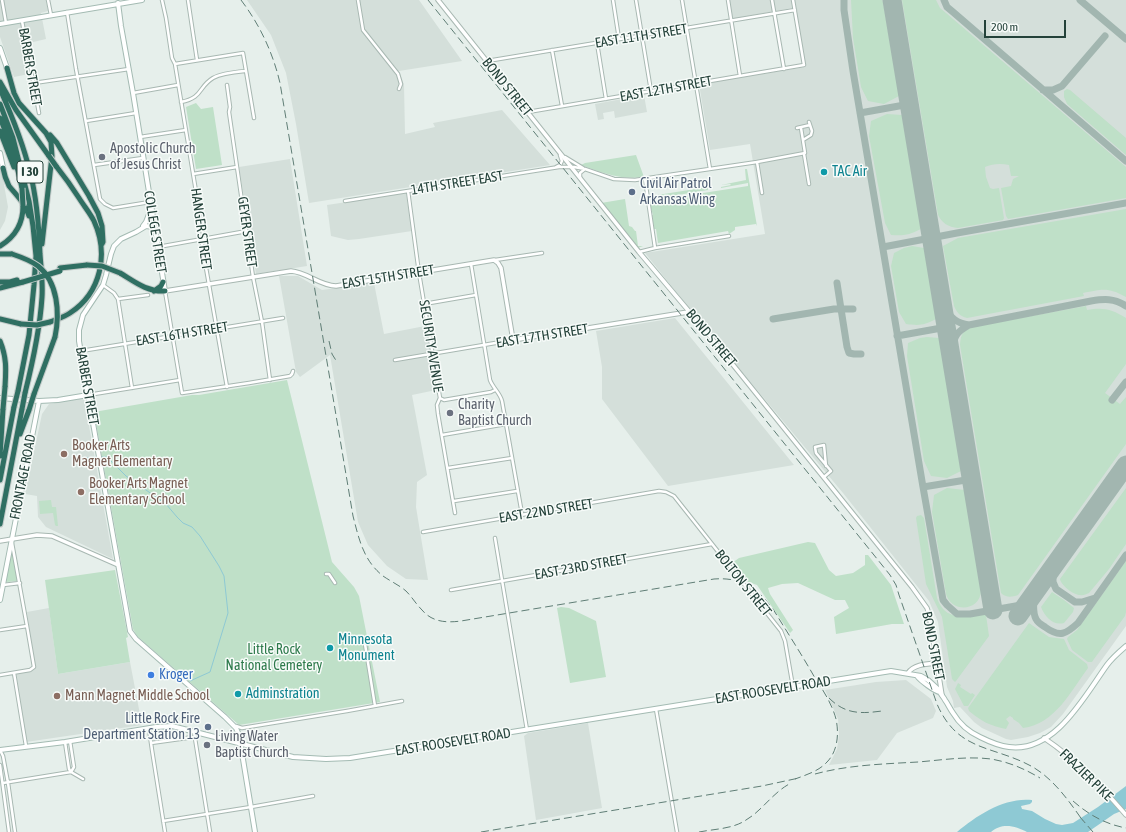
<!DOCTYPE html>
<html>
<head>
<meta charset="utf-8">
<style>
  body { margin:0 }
  #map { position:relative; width:1126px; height:832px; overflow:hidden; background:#e6efeb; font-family:"Asap Condensed",sans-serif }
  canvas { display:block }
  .scale { position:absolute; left:984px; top:20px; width:82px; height:18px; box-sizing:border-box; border:2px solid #24423a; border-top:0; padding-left:5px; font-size:12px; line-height:14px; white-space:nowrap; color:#24423a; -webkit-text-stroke:3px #f7fbf9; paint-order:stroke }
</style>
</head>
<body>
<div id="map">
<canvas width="1126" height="832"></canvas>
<div class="scale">200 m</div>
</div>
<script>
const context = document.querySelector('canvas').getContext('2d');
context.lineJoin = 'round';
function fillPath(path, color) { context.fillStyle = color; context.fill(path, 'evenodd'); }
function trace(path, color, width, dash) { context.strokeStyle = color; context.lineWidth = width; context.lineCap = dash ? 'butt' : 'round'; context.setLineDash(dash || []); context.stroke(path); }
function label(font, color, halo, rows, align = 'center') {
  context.font = font + ' "Asap Condensed",sans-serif'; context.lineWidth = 3; context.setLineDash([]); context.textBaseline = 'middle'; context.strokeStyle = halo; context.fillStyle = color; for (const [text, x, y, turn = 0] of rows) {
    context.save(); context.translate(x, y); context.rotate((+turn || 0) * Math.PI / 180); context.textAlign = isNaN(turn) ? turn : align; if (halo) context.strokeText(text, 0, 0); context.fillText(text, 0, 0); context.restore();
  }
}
fillPath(new Path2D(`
  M0 0H46L48 11 41 13 46 39 29 43 34 73 14 77 0 37Z
  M247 0H419L462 61 399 71 404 85 405 134 435 127 433 123 502 110 550 165 309 203 296 124 286 73 271 35Z
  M729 0H791L792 8 732 19Z
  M794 0H1126V626L1063 714 1051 727 1040 733 1028 737 1011 740 1006 739 982 728 974 722 960 707 954 708 953 701 947 687 938 622 929 601 843 493 692 312 645 253 765 234 750 144 710 150 699 84 806 67Z
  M644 95 647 112 615 118 614 111 603 113 604 119 598 120 595 104Z
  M290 159 307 266 256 274 239 167Z
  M0 162 8 207 5 221 0 230Z
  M406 193 412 231 359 239 348 240 331 236 327 205Z
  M279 276H298L322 290 374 283 384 334 425 326 436 390 412 395 427 475 417 482 416 507 428 580 406 579 387 566 368 545 358 522 330 355 300 377 296 372Z
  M675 318 794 465 668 486 602 399V367L596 331Z
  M84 398 113 559 46 527 38 517 37 496 25 494 42 414 49 404Z
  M49 608 58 674 130 662 142 725 26 742 16 674 31 671 35 668 27 612Z
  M906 680 931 699 936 711 933 718 897 733 877 760 829 765 837 749 839 735 838 719 825 690 876 682Z
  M588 723 602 808 536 820 524 736 528 733Z`), '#d4dfda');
fillPath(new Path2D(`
  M851 0H882L883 2 899 96 884 104 868 101 861 87 853 38Z
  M902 0H936L940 8 946 13 1126 167V198L1008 219 1006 216 1001 188 1011 186 1013 179 1019 176H1011L1009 165C1000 163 992 164 985 167L986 177 990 188 993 189 999 188 1004 218 1003 220 958 228C948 227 942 223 938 215Z
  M1067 89 1070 90 1126 138V155L1067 104 1064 97V91Z
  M196 103 201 109 213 107 222 165 196 169 186 107Z
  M887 114 902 115 921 229C909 235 904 236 891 235L885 223 869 136 871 121Z
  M636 155 644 177C620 180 603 173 581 165L585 163Z
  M745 169H747L757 226 756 224 735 227V230L729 234 728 231 658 243 656 229H654L652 215H653L650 205 652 201 748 186V183L721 188V187L731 185 730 184 721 185 746 180Z
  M708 187V190L653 199 651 197V196Z
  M625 199 629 226 632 227 635 231H636L638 246H643L638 248 601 203Z
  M1126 209V297C1108 287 1103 289 1083 293L1084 296 967 318C960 316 957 313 954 306L943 246 958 238Z
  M912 246 924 248 936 319C924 325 920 326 906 324L899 312 891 266 894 253 904 248Z
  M1086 306 1087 310C1103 307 1112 309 1126 318V364L1105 393 1120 404 1126 397V444L1018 595C1012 597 1006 598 1001 593L960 345C961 334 962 332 972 327Z
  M927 337 939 338 961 471 947 478 931 476 924 461 907 356 908 343 920 338Z
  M287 380 332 562 354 587 359 596 380 702 239 725 137 636 133 629 94 412 192 395H199Z
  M947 488 965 490 981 590C981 611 952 614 946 594L932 512 934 495Z
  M1126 488V544L1109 569 1089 593C1086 594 1083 596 1080 595 1073 595 1061 585 1060 579Z
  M51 500 52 507H56L58 526H56L55 525 53 513 40 514 39 501Z
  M921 515 924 518 937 598C945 621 964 617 983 614L986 615 989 636 956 681 955 682 952 679 942 617 926 584 916 518 917 516Z
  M808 542 815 543 829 570 836 576 853 573 865 565V555H868L891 585 904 624H892L836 634 834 617 849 608 845 600H835L798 583 782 584 768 588 770 594 793 630 790 633 757 585 746 581 732 563 739 558Z
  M11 553H13L17 579V581L7 582 6 581Z
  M1126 561V612L1125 616 1094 659 1092 662H1088L1072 650 1067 639 1068 637 1077 630Z
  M115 570 128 637 126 638 130 662 58 674 45 580Z
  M1052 592 1064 600 1074 608 1073 612 1064 623C1053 626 1045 617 1041 607Z
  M561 607 569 608 596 621 606 677 570 683 557 608Z
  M1029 623 1049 637 1064 639 1069 650 1087 664 1088 668C1071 691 1055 724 1023 728L1019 723 1013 719V718L1010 716 1006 719 1009 723 1006 729C990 726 981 721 969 711L968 708Z
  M958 683 961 685 960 687 971 694 972 693 975 695 968 706H964L955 689Z`), '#bfe0c8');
fillPath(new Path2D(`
  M1126 786V809L1114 814 1088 832H1027C1016 826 1002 822 991 832H957C977 815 1005 797 1032 800V802L1030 804 1021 806 1022 809 1032 811 1045 819 1056 824 1062 825 1073 823 1098 807Z`), '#8ec9d4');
trace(new Path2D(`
  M100 457H107L126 476 166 504 177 517 183 523 192 527 200 536 219 566 224 576 228 613 210 672 190 681
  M85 458 97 457`), '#8ec9d4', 1);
trace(new Path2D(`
  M844 0V10L853 71 923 487 943 600 947 605 957 614H970L1027 604
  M944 0 947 7 953 12 1126 161
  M1080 0 1126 39
  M1043 90H1053L1062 86 1105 36
  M860 113 910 104
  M883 247 957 233 1126 203
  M837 283 841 309H853
  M943 307C951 317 955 323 969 325
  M773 319 834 309H841L847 347 849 353 854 354H861
  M897 336 947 327
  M951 351C955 336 955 333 969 325L1091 301C1104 299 1114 298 1126 306
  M1112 400 1126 382
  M923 487 972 479
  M1053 567V582L1056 589 1075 602H1082L1095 598
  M1034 594C1034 602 1032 612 1036 619 1038 623 1042 625 1045 627 1060 638 1066 634 1078 623L1126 555`), '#a2b6b0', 7);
trace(new Path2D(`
  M892 0 993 610
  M1018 616 1126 465`), '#a2b6b0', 19);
const minor = new Path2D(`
  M2 0 6 23
  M48 0 51 15
  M162 0 166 18 172 58 175 64 203 234V239L202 245 227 387
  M188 0 197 60
  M358 0 363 30 398 74 401 84 399 89
  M613 0 619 39
  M636 0 651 91
  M682 0 710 169
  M728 0 740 76
  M772 0 784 69
  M67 12 76 69 100 199 105 204 113 208 150 202
  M22 21 39 113
  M597 43 606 99
  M552 50 562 106
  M487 61 795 10
  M175 64 243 53 254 118
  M34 83 129 69
  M227 85 230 107 229 112 253 277 262 322 270 380
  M133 93 178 85
  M181 102C203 98 198 87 213 78 222 73 235 72 246 71
  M528 112 804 65 793 0
  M86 121 136 113
  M797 128 810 125
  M140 137 186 130
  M803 140 811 135 812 131 809 122
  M804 154 809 184
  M565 157 583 168
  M757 162 805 153 801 128
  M94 165 143 158
  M556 167 560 165 562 161 560 155
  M193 174 237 167
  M580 178V173L585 169
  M645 179 655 248 729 236
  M408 191 419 273 440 398 437 405 438 414 455 513
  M345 201 559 167H574L585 169 614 179 635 180 757 162 762 193
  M158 247 247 231
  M639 252 655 248
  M495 260 542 253
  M471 264 490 380C493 388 500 393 502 401L522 514
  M103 285 114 293 118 299 132 388
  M165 291 182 393 249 383 290 376 292 374 293 371
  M118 299 148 295
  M424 304 476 295
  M81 351 283 318
  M395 360 513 340
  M88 395 180 380
  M440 398 444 400 491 392 495 390
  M442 435 506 424
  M448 468 512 458
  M824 477 831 471 816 453 815 447 824 445 826 466
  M454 501 517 491
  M423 532 659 491 666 492 674 496 781 631 785 641 793 687
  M495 538 527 730
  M326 574H329L335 583
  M3 585 20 583
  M451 590 712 544
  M0 630 27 626
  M365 644 375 706
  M14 673 26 746
  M0 675 30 670 34 667 27 626 12 543
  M656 709 677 832
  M236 726 242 728 347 711 402 701
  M149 729 152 750 165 832
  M194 732 210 832
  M70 741 74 767 71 772
  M65 742 69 769 71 772 83 779
  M151 743 194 737
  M0 750 3 756 8 783 15 832
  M0 765 9 832
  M3 783 71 772
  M163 821 251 807 313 796`);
const tertiary = new Path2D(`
  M438 0 639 252 709 335 912 587 927 608 929 614 942 695
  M165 291 291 271C307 272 320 286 336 286L494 260 498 263 501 268 513 340 688 312
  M0 541 37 535 52 536 118 565
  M908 673C914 664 927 664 938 663
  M1044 738C1078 761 1100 785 1126 815`);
const secondary = new Path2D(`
  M118 3 121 26 133 93 165 291
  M0 24 142 0
  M0 48 7 68
  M0 153 3 168
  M143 226 146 222 151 209
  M154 227 146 226 136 232 121 239 114 246 111 254 106 275 103 285 83 315 79 330V341L88 395 130 631 136 639 225 717 236 728 239 735 255 832
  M0 398 39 401 58 400 88 395
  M0 600 39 401
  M917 676C920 680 935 692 940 692
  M0 750 65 742 156 727 172 726 293 757 326 759 350 758 891 671 921 676 928 680 939 690C940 694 943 696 945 700 948 704 950 709 953 713 959 723 969 732 980 737 988 741 999 746 1009 747 1055 753 1084 697 1107 665 1112 658 1119 652 1126 646`);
const motorway = new Path2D(`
  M7 68 14 93 19 103 46 133 51 142 52 156 42 244
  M0 82 16 110 49 156
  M0 89C12 116 23 143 30 172 37 199 39 227 40 254 41 268 43 283 42 297 40 329 33 361 25 393
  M0 104 13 138 29 201 33 226 36 256 34 285 29 335 18 391
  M0 118C10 141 17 164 22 188
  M0 131 14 167
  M50 135 57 143 89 196 98 213 102 226 103 242 102 244
  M3 168C4 174 6 180 9 186 17 196 25 203 29 216
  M0 246C15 237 23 223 23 206
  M0 254H12
  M60 268 87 265
  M120 273C135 282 147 292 165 291
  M0 282H10L17 280
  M0 288 23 282
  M154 291 161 286 163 282
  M0 319 21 324
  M50 322C57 319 64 317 70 313 101 293 109 254 94 221 90 213 84 206 79 198 72 187 64 176 56 166
  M0 341C7 358 6 370 5 387
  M34 394 55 337
  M20 434 29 410
  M0 456 3 409
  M0 480 14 407
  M0 524 22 409`);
trace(minor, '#a8b8b2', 4.5);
trace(tertiary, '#a8b8b2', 5.5);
trace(secondary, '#a4bbb3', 6);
trace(motorway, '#c2cac8', 7);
trace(minor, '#fff', 2.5);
trace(tertiary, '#fff', 3.5);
trace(secondary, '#fff', 4);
trace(motorway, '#2f6f62', 5);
trace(new Path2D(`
  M241 0C260 25 273 53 280 83L353 516C359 539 363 560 383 576 390 581 399 585 406 591 412 597 416 604 422 610 432 622 446 623 461 621L714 579C742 577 757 588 773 609 787 632 802 655 815 678 823 690 832 704 836 719 839 733 838 751 827 762 819 771 806 775 795 779
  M428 0 890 575 896 585 899 595 937 704C958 752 992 745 1031 766 1053 778 1069 801 1083 821
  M329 341 332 354 337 362
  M829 698C845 714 860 714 882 711
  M815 774C848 765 883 764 918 762 942 760 967 756 991 759 1009 762 1025 769 1040 778
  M1073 801C1089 815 1105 824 1126 828
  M1080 817 1093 832
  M481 832 762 786 799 778
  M699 832C714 829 733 829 746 820 763 810 772 793 791 783`), '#5f7d75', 1, [8, 4]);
const motorwayBridge = new Path2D(`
  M49 156 56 166
  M22 188 23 206
  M12 254C21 257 30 260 38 266 58 282 60 313 55 337
  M87 265 102 266 120 273
  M23 282 60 271
  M21 324 37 325 50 322
  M14 407 18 391
  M3 409 5 387
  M22 409 25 393
  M29 410 34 394`);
trace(motorwayBridge, '#c2cac8', 7, []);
trace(motorwayBridge, '#2f6f62', 5);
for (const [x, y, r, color] of [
  [102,157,4,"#6b7280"],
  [824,172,4,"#0f9aa8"],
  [632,192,4,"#5c6f8a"],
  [450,413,4,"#6b7280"],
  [64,454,4,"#8d6e63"],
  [81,492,4,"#8d6e63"],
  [330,648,4,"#0f9aa8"],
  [151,675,4,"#3f7fe0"],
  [238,694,4,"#0f9aa8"],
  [57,696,4,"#8d6e63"],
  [208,727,4,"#5c6f8a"],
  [207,745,4,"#6b7280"]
]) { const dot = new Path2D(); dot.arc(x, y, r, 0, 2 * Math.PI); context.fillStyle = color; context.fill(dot); trace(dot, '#f7fbf9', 1.5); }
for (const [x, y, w] of [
  [30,172,26]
]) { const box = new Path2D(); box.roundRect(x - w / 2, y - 11, w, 22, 3); context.fillStyle = '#f7fbf9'; context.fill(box); trace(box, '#24423a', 1); }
label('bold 13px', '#24423a', null, [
  ["I 30",30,172]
]);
label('14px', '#24423a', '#f7fbf9', [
  ["EAST 11TH STREET",641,36,-9],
  ["BARBER STREET",30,67,80],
  ["BOND STREET",507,87,51],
  ["EAST 12TH STREET",666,89,-10],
  ["14TH STREET EAST",457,183,-9],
  ["HANGER STREET",201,229,82],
  ["COLLEGE STREET",155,232,81],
  ["GEYER STREET",247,232,82],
  ["EAST 15TH STREET",388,277,-9],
  ["EAST 16TH STREET",182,334,-9],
  ["EAST 17TH STREET",542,336,-9],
  ["BOND STREET",711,338,50],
  ["SECURITY AVENUE",431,346,81],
  ["BARBER STREET",87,386,80],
  ["FRONTAGE ROAD",23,477,-79],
  ["EAST 22ND STREET",546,511,-9],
  ["EAST 23RD STREET",581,567,-10],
  ["BOLTON STREET",743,583,51],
  ["BOND STREET",933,646,79],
  ["EAST ROOSEVELT ROAD",773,690,-9],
  ["EAST ROOSEVELT ROAD",453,742,-9],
  ["FRAZIER PIKE",1086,775,44]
]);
label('14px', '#5b616d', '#f7fbf9', [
  ["Apostolic Church",110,149],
  ["of Jesus Christ",110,165],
  ["Charity",458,405],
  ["Baptist Church",458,421],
  ["Living Water",215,737],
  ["Baptist Church",215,753]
], 'left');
label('14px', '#0d838f', '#f7fbf9', [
  ["TAC Air",832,172],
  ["Minnesota",338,640],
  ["Monument",338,656],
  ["Adminstration",246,694]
], 'left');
label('14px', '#4e5e75', '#f7fbf9', [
  ["Civil Air Patrol",640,184],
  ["Arkansas Wing",640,200],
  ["Little Rock Fire",200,719,"right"],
  ["Department Station 13",200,735,"right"]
], 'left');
label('14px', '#785e54', '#f7fbf9', [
  ["Booker Arts",72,446],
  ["Magnet Elementary",72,462],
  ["Booker Arts Magnet",89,484],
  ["Elementary School",89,500],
  ["Mann Magnet Middle School",65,696]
], 'left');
label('14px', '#2d7a4b', '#f7fbf9', [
  ["Little Rock",274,650],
  ["National Cemetery",274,666]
]);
label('14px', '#366cbe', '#f7fbf9', [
  ["Kroger",159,675]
], 'left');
</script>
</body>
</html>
